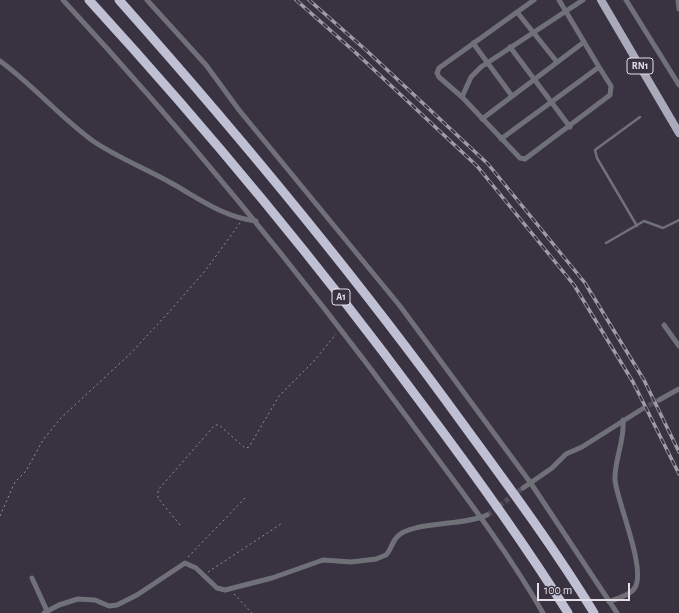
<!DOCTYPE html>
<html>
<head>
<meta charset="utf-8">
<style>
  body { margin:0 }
  #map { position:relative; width:679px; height:613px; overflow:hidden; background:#393241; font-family:"Alegreya Sans",sans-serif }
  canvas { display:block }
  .scale { position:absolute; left:537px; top:583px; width:93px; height:18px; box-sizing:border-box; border:2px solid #e4dfe9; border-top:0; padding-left:5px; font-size:12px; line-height:14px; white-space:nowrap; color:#e4dfe9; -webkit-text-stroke:3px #393241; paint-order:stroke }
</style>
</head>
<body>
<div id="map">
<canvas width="679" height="613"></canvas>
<div class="scale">100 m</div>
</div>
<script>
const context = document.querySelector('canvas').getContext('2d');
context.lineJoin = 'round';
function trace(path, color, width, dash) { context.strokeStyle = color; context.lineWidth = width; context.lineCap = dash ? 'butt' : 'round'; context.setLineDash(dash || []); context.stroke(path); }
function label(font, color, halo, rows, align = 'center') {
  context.font = font + ' "Alegreya Sans",sans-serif'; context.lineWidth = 3; context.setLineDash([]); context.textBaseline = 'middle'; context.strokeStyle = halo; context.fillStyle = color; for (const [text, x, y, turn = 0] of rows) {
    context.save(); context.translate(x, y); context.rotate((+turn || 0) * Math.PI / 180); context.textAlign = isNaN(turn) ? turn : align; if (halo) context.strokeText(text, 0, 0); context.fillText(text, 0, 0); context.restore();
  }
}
trace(new Path2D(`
  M642 409 659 400
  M487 515 523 488`), '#534c5a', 5, [5, 2.5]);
trace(new Path2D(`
  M0 516 15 482 26 471 43 440 61 418 131 353 169 312 205 271 240 223
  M180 525 158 498V490L215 425H219L245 448 249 447 279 396 314 361 336 334
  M188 557 246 497
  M208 572 281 524
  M234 594 252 613`), '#938d99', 1, [2, 3]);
trace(new Path2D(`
  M637 226 597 158 595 150 640 117
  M606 243 644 221 663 228 679 220`), '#707078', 2.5);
trace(new Path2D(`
  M63 0C186 133 301 274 409 420 455 483 504 545 543 613
  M147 0 206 65 239 110 400 306 530 482 617 613
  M583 0 481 67 471 77 462 97 520 158 525 159 610 95 611 86 599 67
  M626 0 679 85
  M678 0 679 9
  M517 12 557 62
  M473 43 512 96
  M510 47 570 127
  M0 61C33 85 60 117 93 141 118 158 147 169 173 184 201 200 224 217 256 221
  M462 97 439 77 437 73 439 68 534 0
  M482 119 584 42
  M501 139 599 67 559 0
  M664 325 679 346
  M659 400 679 389
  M523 488 552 468 566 454 582 447 642 409
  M32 578 47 611
  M609 602C617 598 629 596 634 589 648 572 617 502 615 480 614 460 625 441 623 420
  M44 613 59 605 78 599 95 600 109 606 117 605 137 595 185 563 196 568 217 588 225 590 272 578 323 560 351 562 376 559 386 555C391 550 392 542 397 537 411 521 465 526 487 515`), '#707078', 5);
trace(new Path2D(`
  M601 0 679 133`), '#aaaaba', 8);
trace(new Path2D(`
  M89 0C207 129 318 263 422 404 473 472 523 541 568 613
  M119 0C240 136 356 276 463 424 507 484 555 549 594 613`), '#c0c0d4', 9);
const rail = new Path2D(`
  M296 0 356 53 477 166 574 285 633 382 679 474
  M309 0 367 51 488 164 585 283 644 380 679 452`);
trace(rail, '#a19ba7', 3.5);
trace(rail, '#393241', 2, [6]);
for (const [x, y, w] of [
  [640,66,26],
  [341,297,18]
]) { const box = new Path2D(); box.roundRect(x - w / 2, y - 8, w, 16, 3); context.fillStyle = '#393241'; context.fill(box); trace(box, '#e4dfe9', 1); }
label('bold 10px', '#e4dfe9', null, [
  ["RN1",640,66],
  ["A1",341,297]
]);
</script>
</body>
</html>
